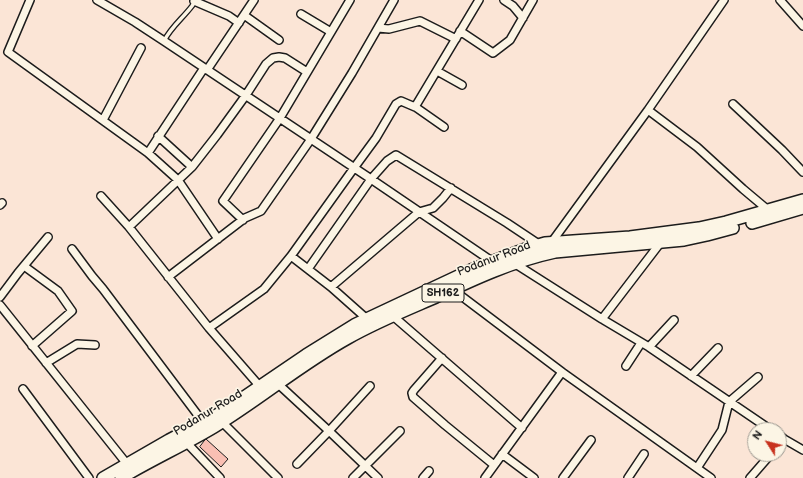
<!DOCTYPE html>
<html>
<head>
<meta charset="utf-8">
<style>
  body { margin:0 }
  #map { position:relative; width:803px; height:478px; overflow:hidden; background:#fbe5d6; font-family:"Balsamiq Sans",sans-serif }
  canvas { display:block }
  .north { position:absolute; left:747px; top:422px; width:40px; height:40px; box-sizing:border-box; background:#fcf5e5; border:1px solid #a29e95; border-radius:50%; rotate:306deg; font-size:11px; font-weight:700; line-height:16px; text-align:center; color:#1c1c1c }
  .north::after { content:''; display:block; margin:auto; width:14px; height:18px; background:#c8321e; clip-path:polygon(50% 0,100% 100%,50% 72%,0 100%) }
</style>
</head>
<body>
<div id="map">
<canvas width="803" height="478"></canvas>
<div class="north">N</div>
</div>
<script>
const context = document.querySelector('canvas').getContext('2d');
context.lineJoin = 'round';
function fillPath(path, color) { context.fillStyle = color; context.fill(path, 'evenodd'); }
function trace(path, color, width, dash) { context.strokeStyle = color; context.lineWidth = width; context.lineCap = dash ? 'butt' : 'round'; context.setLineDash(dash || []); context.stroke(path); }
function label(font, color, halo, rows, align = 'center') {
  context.font = font + ' "Balsamiq Sans",sans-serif'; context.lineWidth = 3.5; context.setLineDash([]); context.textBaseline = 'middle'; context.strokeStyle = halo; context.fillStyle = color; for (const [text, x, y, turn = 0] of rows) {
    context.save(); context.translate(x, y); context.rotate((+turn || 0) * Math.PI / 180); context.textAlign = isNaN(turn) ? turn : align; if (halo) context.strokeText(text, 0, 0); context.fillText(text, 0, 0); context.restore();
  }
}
const building = new Path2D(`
  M206 439 228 459 221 467 200 447Z`);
fillPath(building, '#f9bfb3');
trace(building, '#1c1c1c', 1);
const lane = new Path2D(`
  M164 41C171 27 183 18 192 6L194 3V1`);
const street = new Path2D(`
  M30 0 8 52 148 153 204 68
  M97 0 135 22 164 41 371 179 493 262
  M504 0 513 6 523 18
  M780 0 803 26
  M194 1 229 16 239 23
  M301 14 331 32
  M244 15 279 40
  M378 28 389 29 420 21 456 39
  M460 31 493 53 510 40 533 0
  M207 70 254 0
  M437 71 462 85
  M733 104 782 150 803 172
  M414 106 444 127
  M648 110 697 147 743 189 768 210
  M103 120 141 48
  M158 136 192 167
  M148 153 178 180 218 239
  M101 196 129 227
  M0 205 2 203
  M243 220 223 201 280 118 350 0
  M551 243 648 110 724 0
  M72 249 92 276 103 289 203 422
  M291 256 331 287 367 319
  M514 263 602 319 649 347 771 430
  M24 266 58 291 72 311 32 346
  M308 269 371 179 387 161 396 155 507 223 540 245
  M168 277 245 218 261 211 311 139 352 73 394 0
  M331 287 419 212 433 208 443 198 451 188
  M452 289 562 372 485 478
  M0 297 18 273 48 237
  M0 305 127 464
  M393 316 522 428
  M602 319 661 242
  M209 328 264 289 291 256 354 168 376 138 396 104 401 101 415 107 479 0
  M649 347 674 320
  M442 358 414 390 412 393 413 397 445 425 494 465
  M46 363 77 344 95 345
  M626 366 641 343
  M562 372 711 478
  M691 376 718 348
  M276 382 329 431 378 478
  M23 389 89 478
  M260 389 256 382 209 328 129 227 192 167 217 135 246 95 266 64 273 58 279 57 285 58 307 72
  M222 422 278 478
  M779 435 784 439 779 445
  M784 439 803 450
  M186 442 220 478
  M502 454 534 478
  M297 464 329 431 370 386
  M697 468 722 430 729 402 758 377
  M353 478 400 431
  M423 478 429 471
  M563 478 591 440
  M628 478 644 454
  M750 478 771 454`);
const primary = new Path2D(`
  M752 223 803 208
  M103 478 169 440 222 412 306 355 356 324 471 270 504 257 528 248 545 243 630 237 699 228 726 222 803 200
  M121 478C151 460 184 445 214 427 260 399 301 364 348 338 376 322 406 310 436 297 474 279 513 261 555 252L684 240 707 235 733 228`);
trace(lane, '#1c1c1c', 6);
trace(street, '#1c1c1c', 10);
trace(primary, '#1c1c1c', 14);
trace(lane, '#fcf5e5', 3.5);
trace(street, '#fcf5e5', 7);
trace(primary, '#fcf5e5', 11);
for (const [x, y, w] of [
  [443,293,42]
]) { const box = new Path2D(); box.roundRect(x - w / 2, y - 9, w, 18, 3); context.fillStyle = '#fcf5e5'; context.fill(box); trace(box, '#1c1c1c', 1); }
label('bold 11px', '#1c1c1c', null, [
  ["SH162",443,293]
]);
label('12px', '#1c1c1c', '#fcf5e5', [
  ["Podanur Road",494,259,-21],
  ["Podanur Road",208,413,-31]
]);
</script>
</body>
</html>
